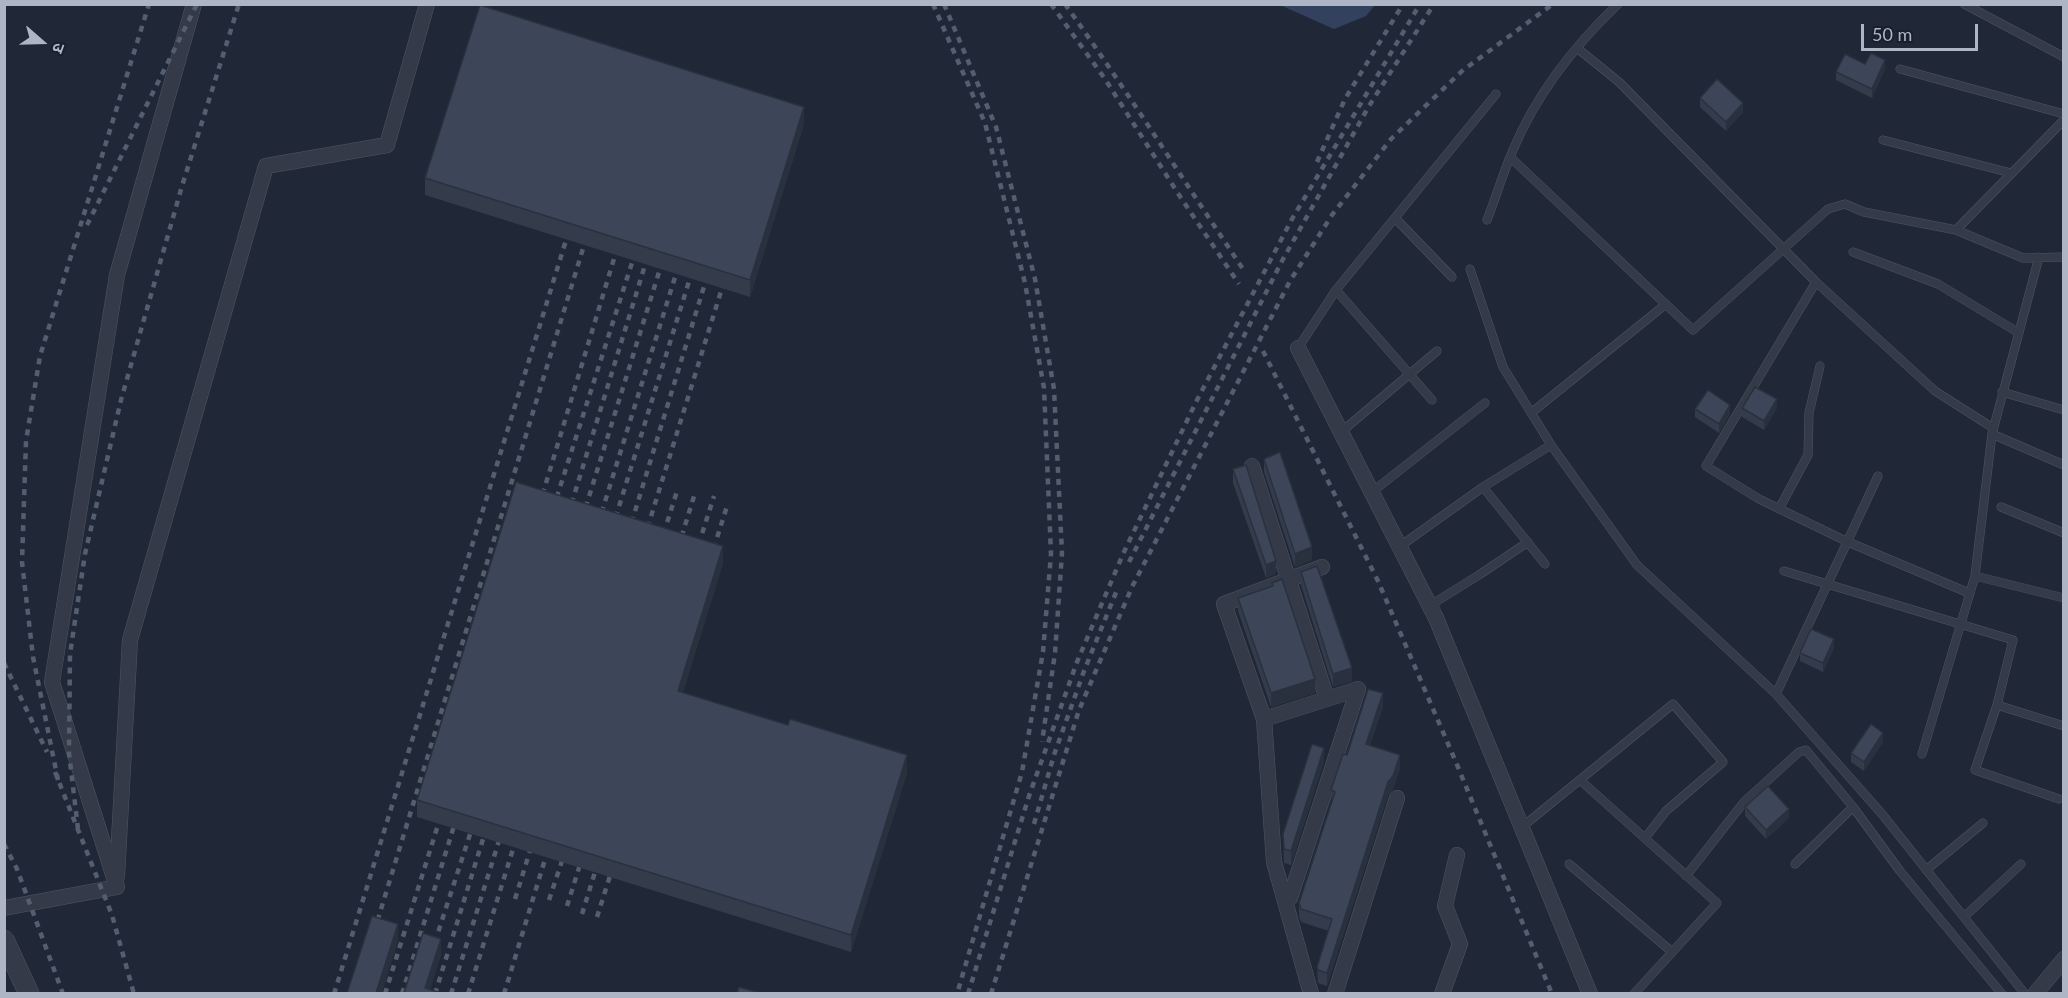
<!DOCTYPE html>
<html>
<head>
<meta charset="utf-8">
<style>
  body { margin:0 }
  #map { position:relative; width:2068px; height:998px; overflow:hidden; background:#202838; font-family:Lato,"Noto Sans Devanagari",sans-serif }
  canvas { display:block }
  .frame { position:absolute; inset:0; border:6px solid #aeb5c5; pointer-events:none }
  .north { position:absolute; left:12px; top:12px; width:60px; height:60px; -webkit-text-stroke:4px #191f2c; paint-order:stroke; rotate:110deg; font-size:16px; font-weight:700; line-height:24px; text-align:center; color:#aeb5c5 }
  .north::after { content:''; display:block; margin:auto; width:21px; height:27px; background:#aeb5c5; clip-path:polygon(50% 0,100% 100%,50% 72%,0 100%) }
  .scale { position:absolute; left:1861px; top:24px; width:117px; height:27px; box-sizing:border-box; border:3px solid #aeb5c5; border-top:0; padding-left:8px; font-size:18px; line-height:21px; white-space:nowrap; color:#aeb5c5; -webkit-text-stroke:4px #191f2c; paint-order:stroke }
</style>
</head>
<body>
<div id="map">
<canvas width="2068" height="998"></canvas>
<div class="frame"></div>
<div class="north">उ</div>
<div class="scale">50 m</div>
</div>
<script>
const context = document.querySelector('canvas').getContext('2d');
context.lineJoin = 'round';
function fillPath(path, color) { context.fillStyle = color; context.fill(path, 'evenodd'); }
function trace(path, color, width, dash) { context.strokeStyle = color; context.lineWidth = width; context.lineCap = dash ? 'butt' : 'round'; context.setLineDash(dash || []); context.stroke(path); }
fillPath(new Path2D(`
  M1280 5H1375L1366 16 1334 29Z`), '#33415f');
const service = new Path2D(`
  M1964 4 2064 57
  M1577 48 1619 82 1816 282 1935 391 1993 428
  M1900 69 2064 114
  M1883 140 2011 173
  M1510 157 1693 330 1828 209 1845 204 1864 212 1956 230 2023 258 2064 257
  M1395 218 1452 277
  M1487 220C1496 197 1503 173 1513 150 1536 95 1575 45 1618 4
  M1956 230 2064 120
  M1853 252 1938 284 2019 333
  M2039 257 1992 434 2064 465
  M1470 269 1503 367 1551 445 1637 565 1776 694
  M1816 282 1706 466 1759 499 1848 542 1969 593
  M1336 290 1432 400
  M1298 348 1336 290 1496 94
  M2002 392 2064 410
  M1531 413 1666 304
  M1341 432 1437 351
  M1878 476 1776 694 1882 814 2025 994
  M1483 487 1551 445
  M1372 492 1485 403
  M2001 507 2064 533
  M1779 509 1808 455 1809 413 1820 366
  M1399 547 1483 487 1545 564
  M1784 571 2013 640 1997 705 1975 770 2059 799
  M1975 576 2064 598
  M1429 606 1479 575 1528 542
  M1997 705 2064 726
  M1922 754 1975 576 1992 434
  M1580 780 1717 903 1634 994
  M1522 827 1673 704 1723 762 1666 811 1645 838
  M1569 864 1672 952
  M1795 864 1853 807
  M1926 870 1983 823
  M1686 876 1744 802 1799 752 1806 750 1853 807 1900 871 2002 994
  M1964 917 2021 864`);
const minor = new Path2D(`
  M1298 348 1436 618 1590 994
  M1252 466 1327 699
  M1264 719 1358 689
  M117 876 130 640 266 166 387 145 427 4
  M1285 901 1290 898 1358 689
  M4 908 117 887 52 682 117 275 194 4
  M1311 994 1274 862 1264 719 1224 604 1322 567
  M1335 994 1397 798
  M1442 994 1460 944 1445 906 1457 855
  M2035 994 2064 959`);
const tertiary = new Path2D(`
  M4 940 29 994`);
trace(service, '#4e5563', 9);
trace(minor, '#4e5563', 16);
trace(tertiary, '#4e5563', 21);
trace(service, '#343a48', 8);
trace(minor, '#343a48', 15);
trace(tertiary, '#343a48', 20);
trace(new Path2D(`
  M933 4 985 123 1025 283 1044 388 1051 554 1043 652 1022 772 957 994
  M944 4 996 127 1035 279 1054 389 1062 553 1055 653 1042 742
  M1051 4 1105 79 1181 198 1239 284
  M1065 4C1128 92 1185 183 1245 272
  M1317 162 1345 99 1403 4
  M87 225 197 4
  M1263 351 1378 581 1455 760 1552 994
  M539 506 620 239
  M553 509 638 244
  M568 515 650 249
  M582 519 665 253
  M598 524 681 258
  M612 529 695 262
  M628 534 710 267
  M644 539 727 272
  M660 545 678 488
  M678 548 695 493
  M695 556 714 496
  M710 560 728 503
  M1129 562 1282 261 1369 106 1434 4
  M4 663 47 752
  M55 772 112 915 134 994
  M58 780 33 657 22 562 26 441 40 356 149 4
  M1034 824 1054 755 1084 671 1117 590
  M78 829 69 753 70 654 85 554 121 400 182 186 239 4
  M4 844 17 869 63 994
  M515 899 534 838
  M549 900 567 846
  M567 906 584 852
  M582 914 600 856
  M597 917 615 860
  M374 932 589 229
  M431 954 475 819
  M334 994 571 224
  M385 994 443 809
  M402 994 458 813
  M435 994 488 823
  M451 994 503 828
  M468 994 518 833
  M504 994 550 843
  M968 994 1029 796 1077 662 1123 554 1196 402 1292 219 1420 4
  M991 994 1079 710 1132 587 1290 281 1332 215 1391 139 1462 71 1553 4`), '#555e6f', 4.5, [6, 6]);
fillPath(new Path2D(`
  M1865 64 1885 69 1872 98 1836 80V72Z
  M1700 98 1743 112 1726 131 1700 107Z
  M804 124 750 297 425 195V178Z
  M1742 408H1777L1764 430 1742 417Z
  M1695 409 1730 414 1719 433 1695 417Z
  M1264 459 1312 560 1295 567 1264 472Z
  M1233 469 1276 574 1266 578 1233 483Z
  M723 563 683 692 907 773 851 952 417 817V800Z
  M1301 572 1352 681 1333 687 1301 585Z
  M1272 583 1315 693 1271 707 1238 611V598L1272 586Z
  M1834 648 1823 672 1800 661V653Z
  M1383 707 1370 745 1400 768 1393 789 1388 795 1327 986 1318 983 1317 967 1329 931 1301 922 1299 916V903L1332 804 1331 790 1347 755Z
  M1883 742 1864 771 1851 762V753Z
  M1324 761 1291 865 1284 863 1283 834Z
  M1745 807 1789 818 1766 839 1745 816Z`), '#343c4c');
fillPath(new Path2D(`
  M1885 60V69L1872 98V89Z
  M1743 103V112L1726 131V122Z
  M804 107V124L750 297V280Z
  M1777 399V408L1764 430V421Z
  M1730 405V414L1719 433V424Z
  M723 546V563L678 708V691Z
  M1312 547V560L1295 567V554Z
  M1276 561V574L1266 578V565Z
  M1834 639V648L1823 672V663Z
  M1352 668V681L1333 687V674Z
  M1315 679V693L1271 707V693Z
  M1383 693V707L1366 757V744Z
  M1883 733V742L1864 771V762Z
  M1324 748V761L1291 865V851Z
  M907 755V773L851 952V935Z
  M1400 755V768L1393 789 1388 795 1327 986V973L1388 782Z
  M1789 809V818L1766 839V830Z
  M398 924V941L382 993H376Z
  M441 939V956L429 993 425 988Z`), '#2a313e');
const building = new Path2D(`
  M480 5 804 107 750 280 425 178Z
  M1871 53 1885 60 1872 89 1836 72 1845 54 1865 64Z
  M1717 79 1743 103 1726 122 1700 98Z
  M1755 387 1777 399 1764 421 1742 408Z
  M1708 390 1730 405 1719 424 1695 409Z
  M1280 452 1312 547 1295 554 1264 459Z
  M1246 465 1276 561 1266 565 1233 469Z
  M516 482 723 546 678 691 788 725 790 719 907 755 851 935 417 800Z
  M1317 566 1352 668 1333 674 1301 572Z
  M1282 579 1315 679 1271 693 1238 598 1273 586 1272 583Z
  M1811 629 1834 639 1823 663 1800 653Z
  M1368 689 1383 693 1366 744 1400 755 1393 776 1388 782 1327 973 1318 970 1317 967 1332 919 1301 909 1299 903 1335 792 1331 790 1343 754 1347 755Z
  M1871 724 1883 733 1864 762 1851 753Z
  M1312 744 1324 748 1291 851 1284 849 1283 834Z
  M1768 786 1789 809 1766 830 1745 807Z
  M372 916 398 924 376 993H347Z
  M423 933 441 939 425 988 441 993H404Z
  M739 987 760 993H737Z`);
fillPath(building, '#3c4658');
trace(building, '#2a313e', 1.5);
</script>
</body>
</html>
